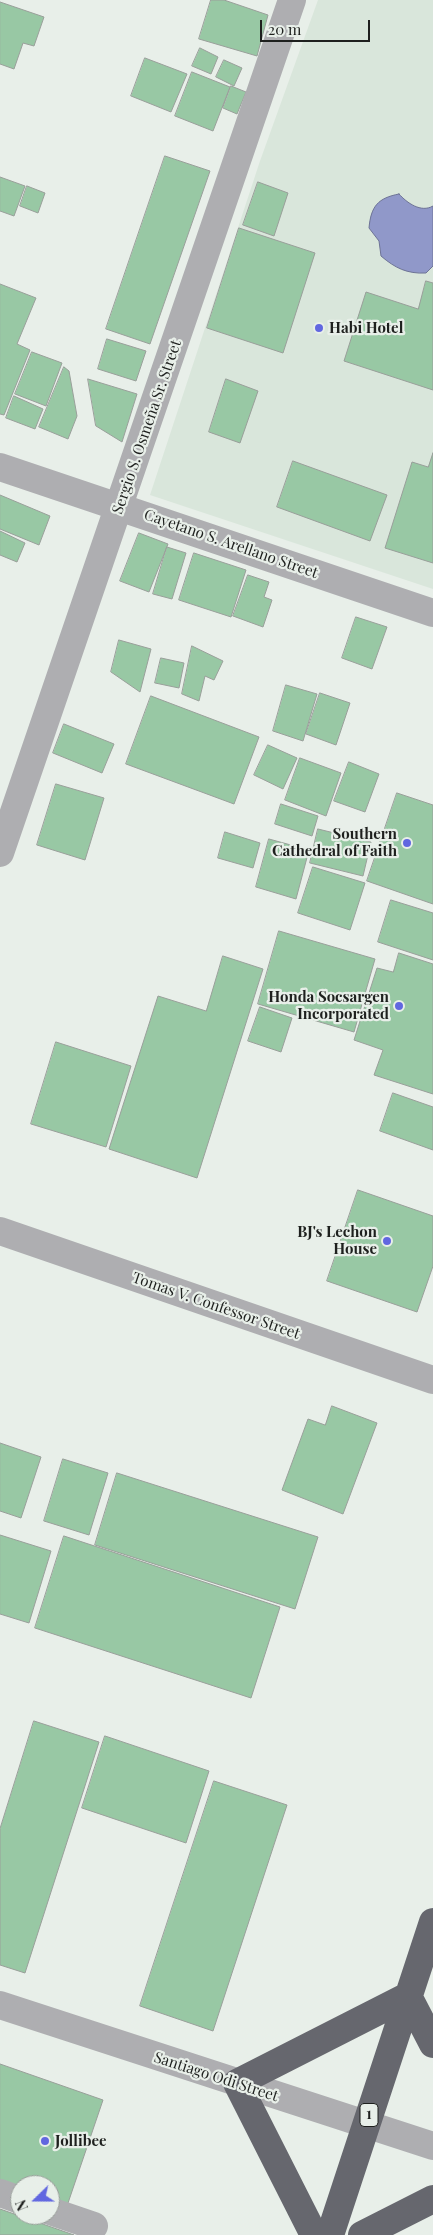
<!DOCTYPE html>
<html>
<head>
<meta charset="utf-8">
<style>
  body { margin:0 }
  #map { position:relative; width:433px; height:2235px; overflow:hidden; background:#e8efe9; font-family:"Playfair Display",serif }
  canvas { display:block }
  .north { position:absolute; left:10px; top:2175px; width:50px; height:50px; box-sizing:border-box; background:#e8efe9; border:1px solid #979c98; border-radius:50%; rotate:248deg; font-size:14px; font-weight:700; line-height:20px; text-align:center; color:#1e201e }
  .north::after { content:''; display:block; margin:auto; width:18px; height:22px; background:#6167e0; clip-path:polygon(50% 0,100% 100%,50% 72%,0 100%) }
  .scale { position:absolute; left:260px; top:20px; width:110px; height:22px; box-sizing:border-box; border:2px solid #1e201e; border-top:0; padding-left:6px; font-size:15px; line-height:18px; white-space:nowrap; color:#1e201e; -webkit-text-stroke:4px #e8efe9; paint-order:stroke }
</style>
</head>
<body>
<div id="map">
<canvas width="433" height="2235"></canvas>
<div class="north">N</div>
<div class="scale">20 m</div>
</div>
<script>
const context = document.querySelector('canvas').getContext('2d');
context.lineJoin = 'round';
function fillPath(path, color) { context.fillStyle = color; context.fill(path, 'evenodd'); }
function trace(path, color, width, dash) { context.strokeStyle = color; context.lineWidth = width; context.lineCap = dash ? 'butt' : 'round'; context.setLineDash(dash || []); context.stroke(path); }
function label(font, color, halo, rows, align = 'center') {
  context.font = font + ' "Playfair Display",serif'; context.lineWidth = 4.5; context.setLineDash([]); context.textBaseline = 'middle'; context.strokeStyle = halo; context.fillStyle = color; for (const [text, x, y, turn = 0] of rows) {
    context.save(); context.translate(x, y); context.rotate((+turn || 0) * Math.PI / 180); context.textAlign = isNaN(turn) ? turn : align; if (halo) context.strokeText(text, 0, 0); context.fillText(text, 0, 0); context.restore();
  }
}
fillPath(new Path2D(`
  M318 0H433V589L150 495 260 161Z`), '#d9e6db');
const water = new Path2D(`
  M399 194C407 203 421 213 433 206V266L426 273C407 274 395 268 381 256L379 241 369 228C371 206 378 198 399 194Z`);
fillPath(water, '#9098c9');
trace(water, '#6e7496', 1);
const building = new Path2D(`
  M211 0H224L268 15 257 56 199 39Z
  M0 2 44 17 34 46 23 43 14 69 0 64Z
  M200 48 218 57 211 74 192 66Z
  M145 58 187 74 171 112 131 96Z
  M224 60 242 68 234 86 216 77Z
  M192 72 230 87 213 131 175 116Z
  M231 86 246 92 237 114 223 108Z
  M165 156 210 171 150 344 106 329Z
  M0 177 25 186 14 216 0 211Z
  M258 182 288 193 274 236 243 225Z
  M27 186 45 193 38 213 20 206Z
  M239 228 315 253 283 353 207 328Z
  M426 281 433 283V390L344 361 366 292 418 309Z
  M0 284 36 298 17 344 30 350 4 415 0 414Z
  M107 339 146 351 136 381 98 369Z
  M32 352 62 363 46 406 15 394Z
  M64 367 69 371 77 416 68 439 39 427Z
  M88 379 137 394 122 442 96 426Z
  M226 379 258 391 240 443 209 432Z
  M14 396 43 409 35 429 6 418Z
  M433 453V563L385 548 412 462 428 467Z
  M293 461 387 495 370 541 277 507Z
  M0 495 50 516 39 545 0 529Z
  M0 531 25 543 17 562 0 555Z
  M139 533 168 544 149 592 120 581Z
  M167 547 186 553 172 599 153 594Z
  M194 553 246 570 231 617 179 600Z
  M248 575 269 582 264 597 272 600 263 627 233 616Z
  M356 617 387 627 372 669 342 658Z
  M119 640 151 649 140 692 111 672Z
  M192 646 223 661 214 680 205 676 199 701 182 694Z
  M161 658 184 663 179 688 155 683Z
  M286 685 317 694 303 741 273 731Z
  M320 693 350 703 336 745 306 734Z
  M151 696 259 737 234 804 126 764Z
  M64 724 114 744 102 773 53 753Z
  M268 745 297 758 283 789 254 775Z
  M300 758 341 773 326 816 285 800Z
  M349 762 379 774 365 812 334 801Z
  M56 784 104 798 85 860 37 845Z
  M397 793 433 805V904L367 881Z
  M281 804 318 816 312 836 275 824Z
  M318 829 371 842 363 876 310 863Z
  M225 832 260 843 253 868 218 858Z
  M269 839 309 850 296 899 256 887Z
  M313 867 365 883 350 930 298 913Z
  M391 900 433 913V960L378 942Z
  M279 931 375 959 354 1032 258 1004Z
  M399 953 433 964V1094L374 1075 383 1050 354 1040 377 968 393 972Z
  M223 956 263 969 197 1178 109 1149 158 996 206 1011Z
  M260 1007 292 1018 281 1052 248 1041Z
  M56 1042 131 1066 106 1147 31 1124Z
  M393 1093 433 1107V1150L380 1131Z
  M358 1190 433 1216V1266L417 1312 327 1281Z
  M332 1406 377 1423 343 1514 282 1490 308 1419 325 1425Z
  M0 1443 41 1457 21 1518 0 1511Z
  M63 1459 108 1473 89 1535 44 1521Z
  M117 1473 318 1537 295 1609 95 1545Z
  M0 1535 51 1551 29 1623 0 1614Z
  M64 1536 280 1607 251 1698 35 1628Z
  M34 1721 99 1742 25 1973 0 1965V1829Z
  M105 1736 209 1771 186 1843 82 1808Z
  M214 1781 287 1805 213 2031 140 2006Z
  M0 2064 103 2100 67 2206 50 2200V2185H20V2190L0 2183Z
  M0 2209 74 2235H0Z`);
fillPath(building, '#98c8a4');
trace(building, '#999f9a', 1);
trace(new Path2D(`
  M0 467 433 613
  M0 853 292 0
  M0 1231 433 1380
  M0 2005 433 2146
  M0 2193 20 2200
  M50 2211 94 2226`), '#aeaeb1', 28);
trace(new Path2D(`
  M408 1996 433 2044
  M314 2235 237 2083 408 1996
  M330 2235 433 1922
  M362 2235 433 2199`), '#66676e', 28);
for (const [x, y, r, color] of [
  [319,328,5,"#6167e0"],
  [407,843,5,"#6167e0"],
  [399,1006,5,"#6167e0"],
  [387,1241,5,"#6167e0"],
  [45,2141,5,"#6167e0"]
]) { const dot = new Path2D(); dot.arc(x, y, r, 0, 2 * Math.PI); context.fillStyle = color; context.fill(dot); trace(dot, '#e8efe9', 2); }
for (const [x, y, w] of [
  [369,2115,18]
]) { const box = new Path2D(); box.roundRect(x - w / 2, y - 11.5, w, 23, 4); context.fillStyle = '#e8efe9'; context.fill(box); trace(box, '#1e201e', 1); }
label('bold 14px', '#1e201e', null, [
  ["1",369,2115]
]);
label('bold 15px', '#1e201e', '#e8efe9', [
  ["Habi Hotel",329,328,"left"],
  ["Southern",397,834],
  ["Cathedral of Faith",397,851],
  ["Honda Socsargen",389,997],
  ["Incorporated",389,1014],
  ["BJ's Lechon",377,1232],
  ["House",377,1249],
  ["Jollibee",55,2141,"left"]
], 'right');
label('15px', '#1e201e', '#e8efe9', [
  ["Sergio S. Osmeña Sr. Street",147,427,-71],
  ["Cayetano S. Arellano Street",231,544,19],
  ["Tomas V. Confessor Street",216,1306,19],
  ["Santiago Odi Street",216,2077,18]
]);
</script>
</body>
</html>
